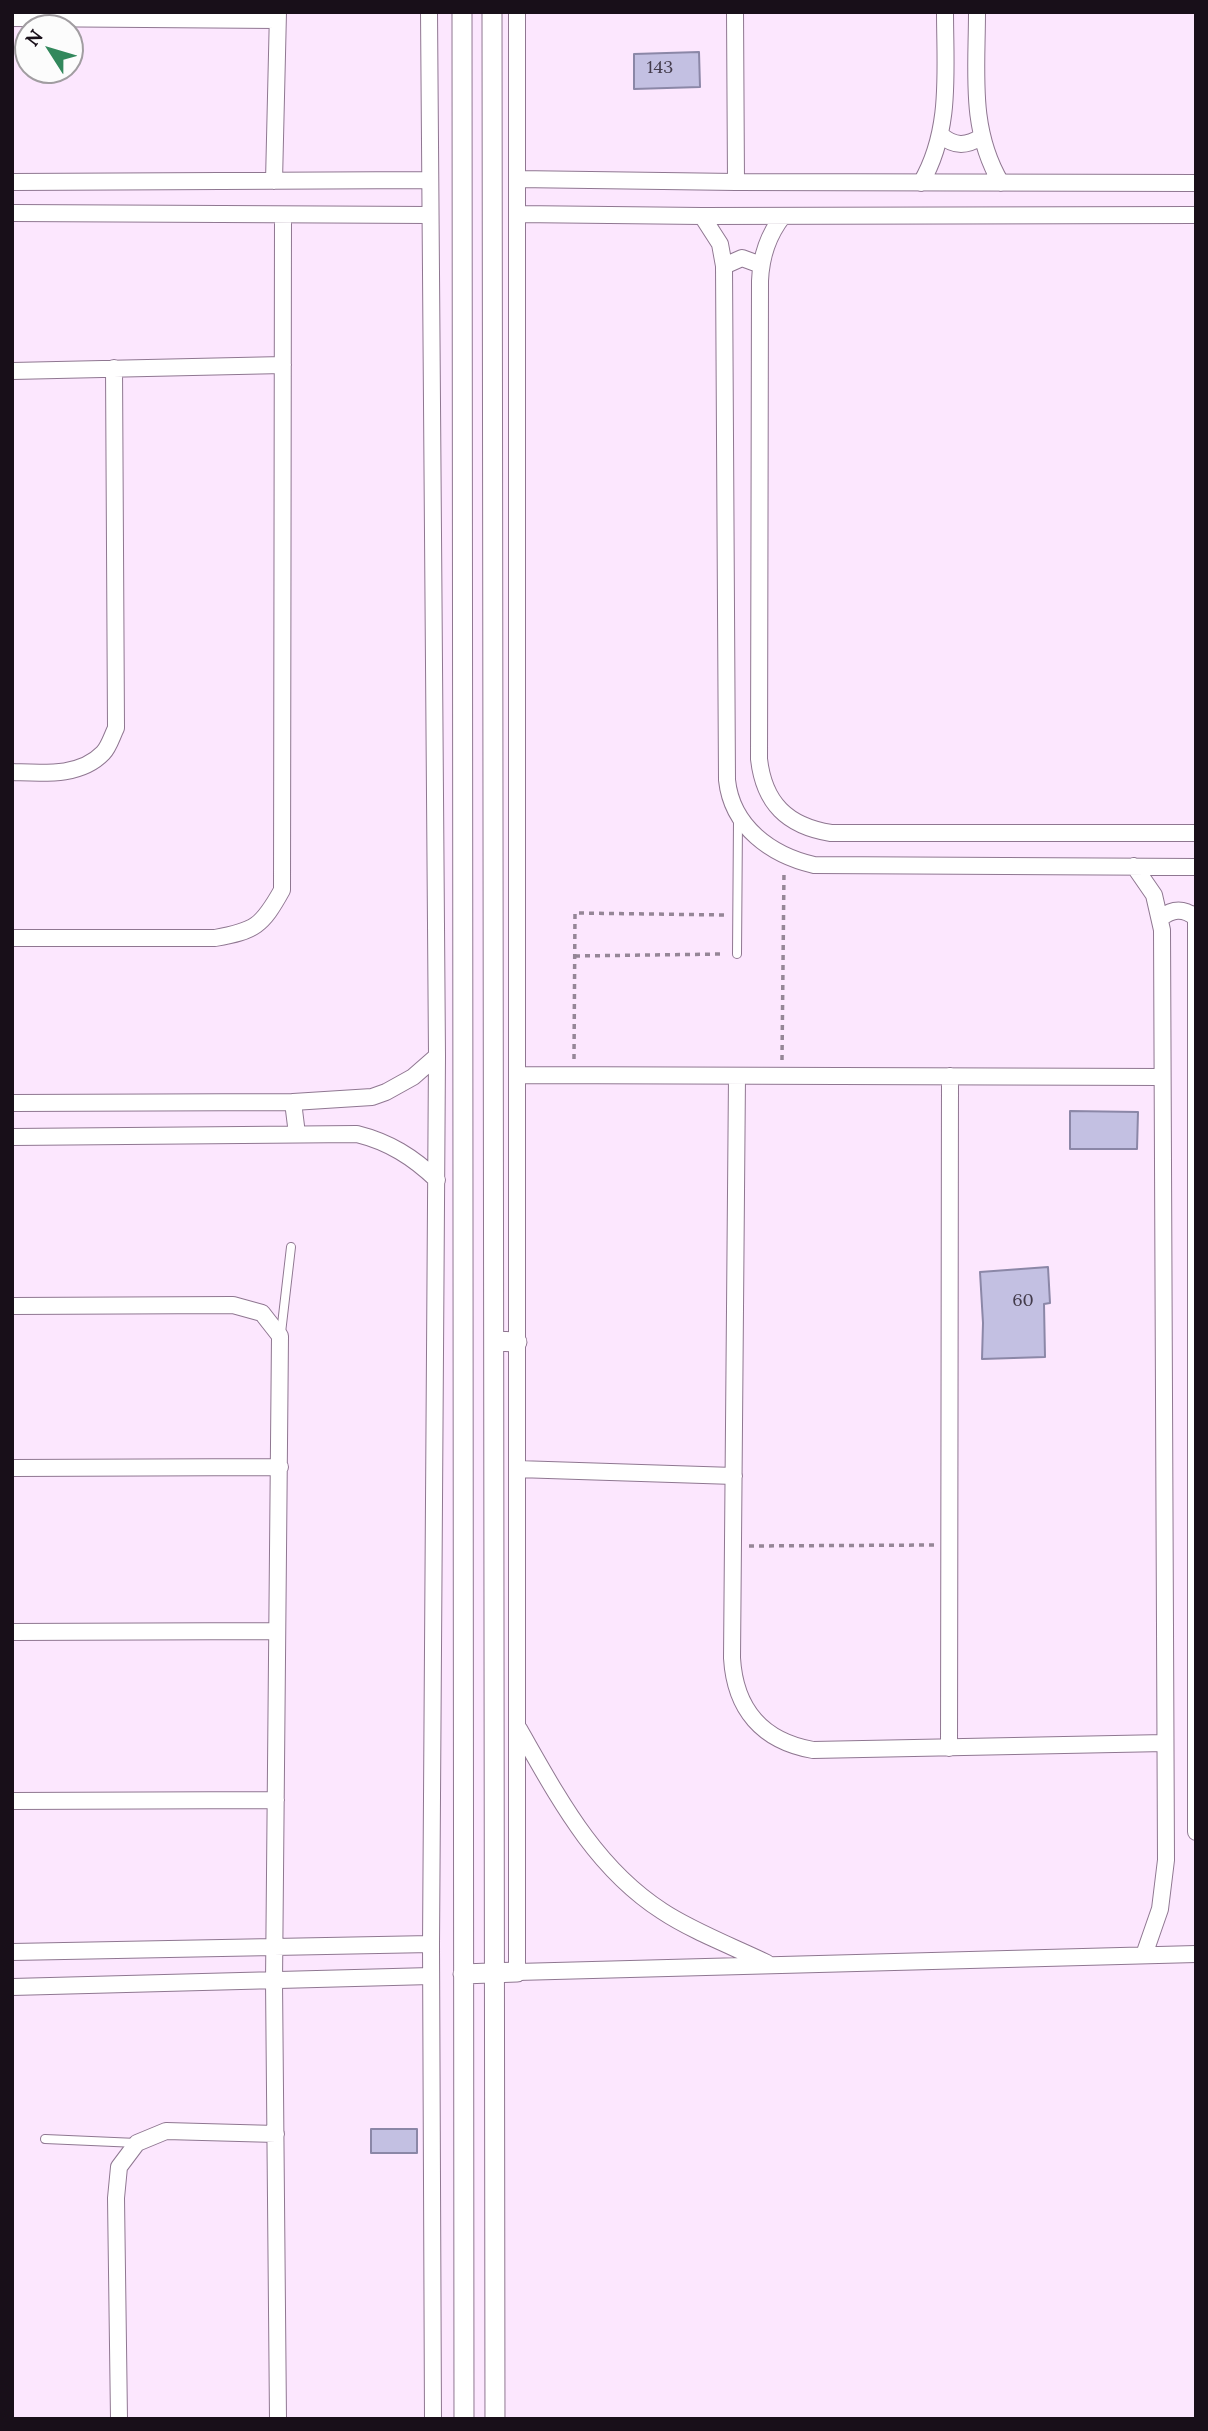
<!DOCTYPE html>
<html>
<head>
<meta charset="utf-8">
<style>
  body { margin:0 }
  #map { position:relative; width:1208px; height:2431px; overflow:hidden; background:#fce7fe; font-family:Lora,serif }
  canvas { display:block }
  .frame { position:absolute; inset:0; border:14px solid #180f19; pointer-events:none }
  .north { position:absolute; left:14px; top:14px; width:70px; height:70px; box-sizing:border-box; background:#fcfcfc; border:2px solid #a19da1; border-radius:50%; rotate:307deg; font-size:19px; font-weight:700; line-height:28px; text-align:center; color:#180f19 }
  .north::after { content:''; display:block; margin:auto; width:24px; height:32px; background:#32885c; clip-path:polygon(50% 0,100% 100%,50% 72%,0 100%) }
</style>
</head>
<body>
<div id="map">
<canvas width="1208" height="2431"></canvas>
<div class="frame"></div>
<div class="north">N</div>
</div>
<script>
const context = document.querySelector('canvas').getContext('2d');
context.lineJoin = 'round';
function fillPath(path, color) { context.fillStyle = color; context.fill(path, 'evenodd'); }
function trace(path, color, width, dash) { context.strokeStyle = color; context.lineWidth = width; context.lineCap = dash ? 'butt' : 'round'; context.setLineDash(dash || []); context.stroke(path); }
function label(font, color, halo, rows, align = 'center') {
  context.font = font + ' Lora,serif'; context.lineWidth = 7; context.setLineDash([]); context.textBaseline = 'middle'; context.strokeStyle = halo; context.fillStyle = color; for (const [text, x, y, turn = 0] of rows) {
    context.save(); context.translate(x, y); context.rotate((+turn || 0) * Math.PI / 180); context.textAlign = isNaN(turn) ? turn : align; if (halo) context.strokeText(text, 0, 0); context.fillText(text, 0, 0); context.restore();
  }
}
const building = new Path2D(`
  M699 52 700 87 634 89V54Z
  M1070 1111 1138 1112 1137 1149H1070Z
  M1048 1267 1050 1303 1044 1304 1045 1357 982 1359 983 1323 980 1272Z
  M371 2129H417V2153H371Z`);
fillPath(building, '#c3c0e2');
trace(building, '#8b87a7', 2);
const service = new Path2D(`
  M737 954 738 820
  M281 1333 291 1247
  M45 2139 137 2143`);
const minor = new Path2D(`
  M429 12 437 1056 431 1944 433 2419
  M517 12V1972L1196 1954
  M735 12 736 182
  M977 12C977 73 969 129 1001 183
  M12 18 277 20
  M941 135C954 147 967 146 981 137
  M517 179 736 182 1196 183
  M274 181 278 12
  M12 182 429 180
  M921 183C952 130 945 71 945 12
  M12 213 429 215
  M517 214 702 216 1196 215
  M702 216 720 244 724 266 727 780C732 827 771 855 814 865L1196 867
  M783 216C768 235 761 256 760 281L759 759C764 803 787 826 831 833H1196
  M724 266 742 258 761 265
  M12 371 283 365
  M12 772C43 773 80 777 103 753 109 747 112 736 116 728L114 368
  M1134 866 1154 895 1162 930 1166 1860 1160 1909 1144 1955
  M1196 914V1832
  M1161 918C1172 909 1183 908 1195 917
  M12 938H215C255 931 262 926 282 890L283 215
  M517 1075 1162 1077
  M737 1076 732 1658C735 1709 762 1741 813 1750L1165 1743
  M293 1102 297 1134
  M12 1103 293 1102 372 1097 386 1092 413 1077 437 1056
  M12 1137 357 1134C389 1142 413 1157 437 1180
  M12 1306 233 1305 262 1313 280 1336 274 1981 278 2419
  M12 1468 280 1467
  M517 1469 734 1476
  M12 1632 277 1631
  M519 1729C558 1797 594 1867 662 1911 692 1931 734 1947 767 1963
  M949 1748 950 1076
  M12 1801 276 1800
  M12 1952 431 1944
  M12 1987 431 1976
  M119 2419 116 2198 119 2167 137 2143 166 2131 276 2134`);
const tertiary = new Path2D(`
  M462 12 464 2419
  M492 12 495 2419
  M494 1341 517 1342
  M463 1974 517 1972`);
trace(service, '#8f7791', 10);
trace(minor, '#8f7791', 18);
trace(tertiary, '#8f7791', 21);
trace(new Path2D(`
  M575 956 723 954
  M574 1059 575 913 725 915
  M782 1060 784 871
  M749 1546 934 1545`), '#958697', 3.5, [5, 5]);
trace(service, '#fff', 8);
trace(minor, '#fff', 16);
trace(tertiary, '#fff', 19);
label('18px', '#433b4b', null, [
  ["143",660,68],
  ["60",1023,1301]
]);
</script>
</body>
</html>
